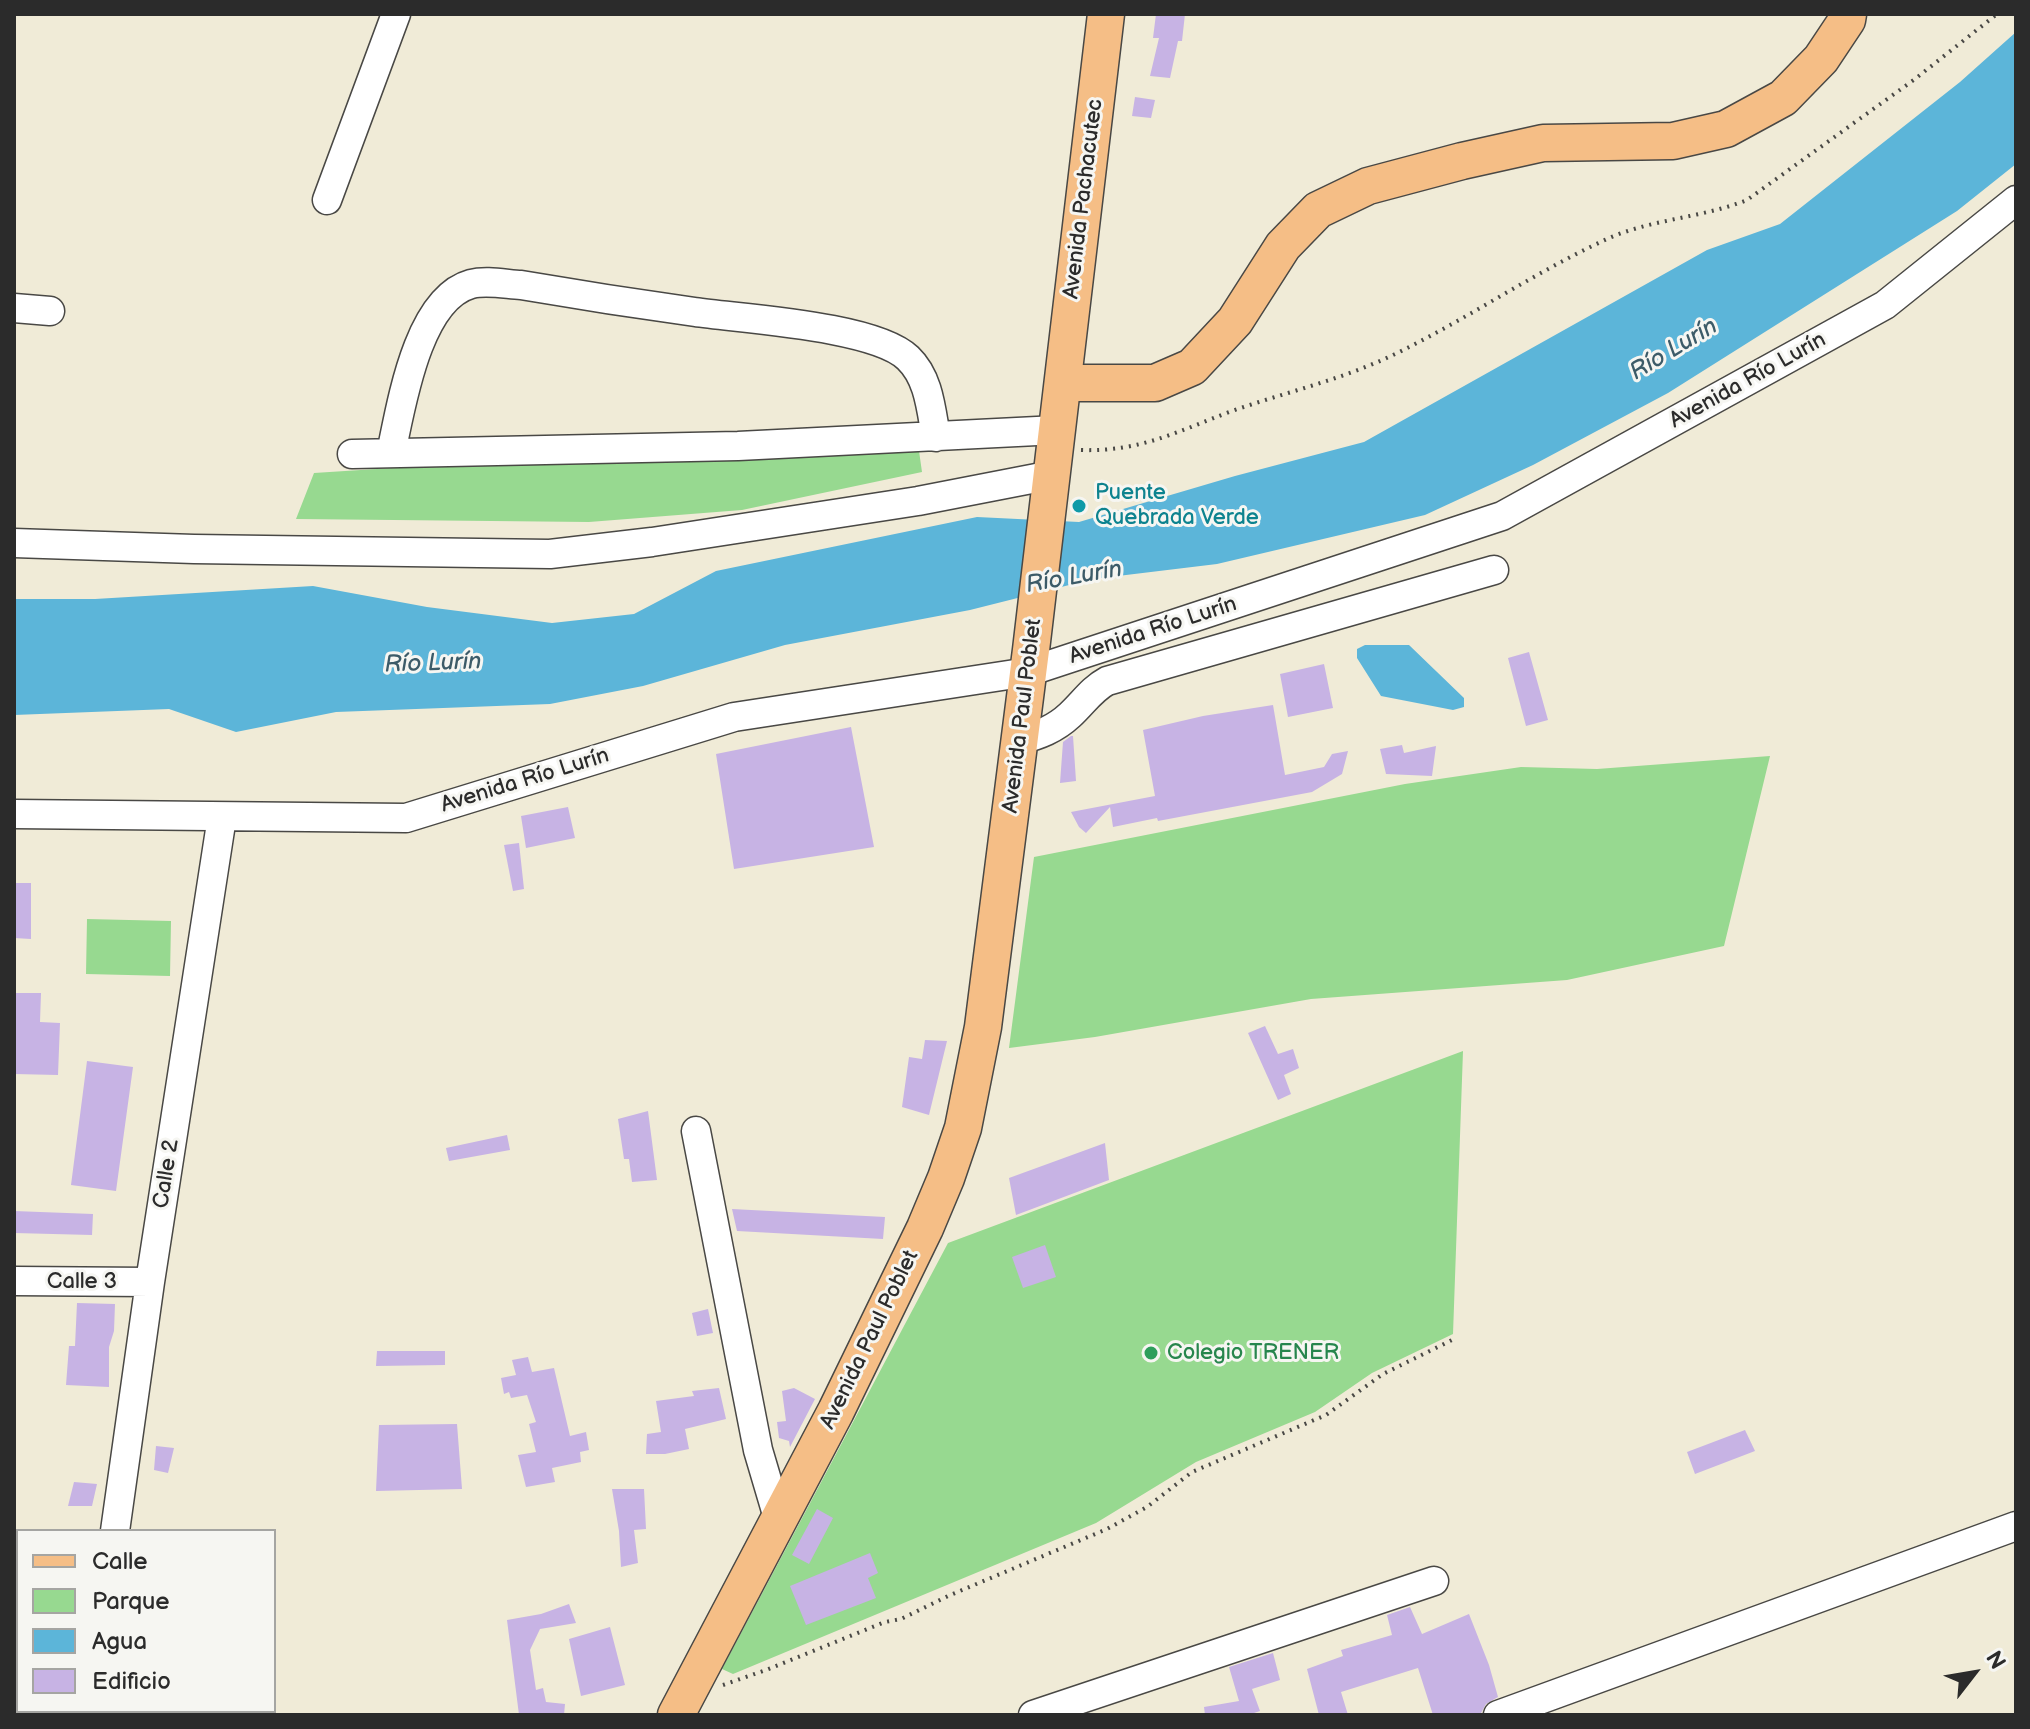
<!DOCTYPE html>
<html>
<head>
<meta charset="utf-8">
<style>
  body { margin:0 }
  #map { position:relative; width:2030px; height:1729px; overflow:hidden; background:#f0ebd7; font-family:"Balsamiq Sans",sans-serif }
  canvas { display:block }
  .frame { position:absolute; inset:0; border:16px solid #2b2b2b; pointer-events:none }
  .legend { position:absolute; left:16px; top:1529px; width:260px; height:184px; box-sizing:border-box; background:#f6f6f2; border:2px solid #a5a5a2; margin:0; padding:10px 14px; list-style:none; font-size:24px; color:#2b2b2b }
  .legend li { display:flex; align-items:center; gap:16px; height:40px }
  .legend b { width:40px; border:2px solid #a5a5a2 }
  .north { position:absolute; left:1934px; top:1633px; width:80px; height:80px; -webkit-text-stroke:6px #f6f6f2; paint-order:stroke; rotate:59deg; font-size:22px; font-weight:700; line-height:32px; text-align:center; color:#2b2b2b }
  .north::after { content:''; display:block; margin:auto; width:28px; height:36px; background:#2b2b2b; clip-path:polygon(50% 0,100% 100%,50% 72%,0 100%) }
</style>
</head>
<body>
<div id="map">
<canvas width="2030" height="1729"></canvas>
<div class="frame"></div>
<ul class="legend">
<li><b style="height:10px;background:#f5be86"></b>Calle</li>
<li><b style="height:22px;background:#97d990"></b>Parque</li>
<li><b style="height:22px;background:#5cb5d9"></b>Agua</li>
<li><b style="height:22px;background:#c7b3e4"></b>Edificio</li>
</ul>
<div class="north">N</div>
</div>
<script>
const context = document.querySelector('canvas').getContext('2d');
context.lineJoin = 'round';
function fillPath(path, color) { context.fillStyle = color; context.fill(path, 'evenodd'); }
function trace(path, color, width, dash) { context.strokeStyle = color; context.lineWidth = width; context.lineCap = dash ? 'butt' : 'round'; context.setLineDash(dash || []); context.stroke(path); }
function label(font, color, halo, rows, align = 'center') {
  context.font = font + ' "Balsamiq Sans",sans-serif'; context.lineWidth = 6; context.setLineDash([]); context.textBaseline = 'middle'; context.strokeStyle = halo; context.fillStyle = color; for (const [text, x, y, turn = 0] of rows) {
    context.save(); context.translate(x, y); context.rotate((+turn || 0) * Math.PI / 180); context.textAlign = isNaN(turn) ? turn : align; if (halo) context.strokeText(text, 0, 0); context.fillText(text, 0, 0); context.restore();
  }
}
fillPath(new Path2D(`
  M919 451 922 472 742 510 589 522 296 519 314 473 563 457Z
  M1770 756 1724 946 1567 980 1311 999 1095 1037 1009 1048 1034 857 1405 784 1521 767 1597 769Z
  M87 919 171 921 170 976 86 974Z
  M1463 1051 1453 1334 1372 1373 1315 1412 1196 1462 1096 1523 733 1674 722 1669 948 1243Z`), '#97d990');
fillPath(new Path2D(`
  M2016 32V164L1957 211 1668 393 1533 465 1425 515 1217 564 1093 579 970 610 785 645 643 686 550 704 336 712 236 732 169 709 14 715V599H95L313 586 427 607 552 623 634 614 716 571 977 517 1079 522 1235 476 1364 442 1707 250 1780 224 1960 82Z
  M1365 645H1409L1464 698V707L1453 710 1381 696 1357 658V649Z`), '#5cb5d9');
fillPath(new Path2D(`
  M1156 14H1185L1182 41H1178L1170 78 1150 76 1159 38H1153Z
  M1135 97 1155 100 1151 118 1132 116Z
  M1529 652 1548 720 1526 726 1508 658Z
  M1324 664 1333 708 1288 717 1280 674Z
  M1273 705 1285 775 1324 767 1332 754 1348 751 1342 774 1312 792 1158 821 1157 818 1113 827 1110 807 1086 833 1079 827 1071 812 1155 796 1143 730 1203 716Z
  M851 727 874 847 734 869 716 754Z
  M1071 736H1073L1076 781 1060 783 1063 742Z
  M1402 745 1404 753 1436 746 1432 776 1386 774 1380 749Z
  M568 807 575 838 526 848 521 816Z
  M519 843 524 889 513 891 504 845Z
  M14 883H31V939L14 938Z
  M14 993H41L40 1022 60 1023 58 1075 14 1074Z
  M1265 1026 1278 1054 1293 1049 1299 1068 1284 1075 1291 1094 1278 1100 1248 1033Z
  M925 1040 947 1041 929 1115 902 1107 909 1057 922 1059Z
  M87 1061 133 1067 116 1191 71 1185Z
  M648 1111 657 1180 632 1182 629 1159H624L618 1119Z
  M507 1135 510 1150 449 1161 446 1148Z
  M1105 1143 1109 1180 1016 1215 1009 1178Z
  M732 1209 885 1217 883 1239 737 1231Z
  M14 1211 93 1214 92 1235 14 1233Z
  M1045 1245 1056 1277 1023 1288 1012 1257Z
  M77 1303 115 1304 114 1331 109 1347V1387L66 1385 69 1346H75Z
  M708 1309 713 1333 697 1336 692 1313Z
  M377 1351H445V1365L376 1366Z
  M528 1357 532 1372 554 1368 570 1436 586 1432 589 1450 580 1452 581 1462 552 1468 555 1482 526 1487 518 1455 536 1452 529 1424 536 1422 527 1395 511 1398 509 1392 504 1394 501 1378 516 1375 512 1360Z
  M719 1388 726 1419 685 1429 689 1449 665 1454H646L647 1434 661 1432 656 1401 694 1396 692 1391Z
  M794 1388 815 1399 790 1447 789 1441 779 1438 777 1422 786 1421 782 1391Z
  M457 1424 462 1489 376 1491 379 1425Z
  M1745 1430 1755 1451 1695 1474 1687 1452Z
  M156 1446 174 1448 168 1473 154 1470Z
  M74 1482 97 1484 92 1506H68Z
  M612 1489H644L646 1529 634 1530 638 1563 621 1567 619 1531Z
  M817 1509 833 1518 809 1564 792 1555Z
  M870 1553 878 1573 868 1578 876 1598 806 1625 790 1586Z
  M569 1604 576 1623 540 1629 530 1650 536 1690 543 1688 546 1702 565 1704 564 1715H519L507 1620 541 1614Z
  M1410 1607 1422 1634 1469 1614 1489 1665 1498 1697 1486 1704 1481 1713 1476 1715H1433L1418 1668 1341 1692 1348 1715H1319L1307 1669 1343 1656 1341 1650 1392 1635 1387 1615Z
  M610 1627 625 1685 581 1696 569 1639Z
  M1273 1653 1280 1680 1252 1689 1260 1711 1248 1715H1205L1204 1707 1239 1701 1229 1667Z`), '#c7b3e4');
const minor = new Path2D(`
  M327 200 396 14
  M14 308 50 311
  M391 453C401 407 417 299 471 284 486 280 505 284 521 285 579 295 637 304 695 312 744 319 875 326 908 358 929 378 931 409 936 437
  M352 454 738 446 1057 430
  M14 543 194 549 550 554 652 542 918 501 1052 475
  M1020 740C1039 735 1055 729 1070 715 1083 703 1092 689 1107 681L1494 570
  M14 814 406 818 734 717 1028 672 1502 516 1885 305 2016 200
  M696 1131 758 1450 779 1521
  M14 1281 150 1282
  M115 1531 150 1282 222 817
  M89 1715 90 1711
  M1033 1715 1434 1581
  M1498 1715 2016 1526`);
const major = new Path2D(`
  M1063 383H1155L1192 367 1235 321 1283 246 1318 210 1368 186 1462 161 1543 143 1673 141 1726 129 1783 98 1821 59 1847 20 1848 14
  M676 1715 836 1411 925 1228 946 1178 963 1128 983 1027 1031 650 1106 14`);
trace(minor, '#494845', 31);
trace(major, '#494845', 39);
trace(new Path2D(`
  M1081 450C1141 452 1178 431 1232 411 1286 392 1341 380 1393 355 1466 320 1533 273 1607 239 1651 219 1702 218 1747 200L1915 79 1997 14
  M723 1685 766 1670 885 1622 901 1619 948 1596 1107 1529 1147 1507 1192 1472 1326 1415 1383 1374 1454 1339`), '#494845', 4, [2, 6]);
trace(minor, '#fff', 28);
trace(major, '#f5be86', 36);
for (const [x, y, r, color] of [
  [1079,506,8,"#0f9aa8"],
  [1151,1353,8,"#2e9e5b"]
]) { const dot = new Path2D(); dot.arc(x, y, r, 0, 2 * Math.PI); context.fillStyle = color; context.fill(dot); trace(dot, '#f6f6f2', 3); }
label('22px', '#2b2b2b', '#f6f6f2', [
  ["Avenida Pachacutec",1084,199,-83],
  ["Avenida Río Lurín",1748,381,-29],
  ["Avenida Río Lurín",1153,631,-18],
  ["Avenida Paul Poblet",1023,716,-83],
  ["Avenida Río Lurín",525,781,-17],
  ["Calle 2",167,1174,-81],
  ["Calle 3",82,1282],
  ["Avenida Paul Poblet",870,1340,-64]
]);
label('22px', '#0d838f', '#f6f6f2', [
  ["Puente",1095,493],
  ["Quebrada Verde",1095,518]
], 'left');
label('22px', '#27864d', '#f6f6f2', [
  ["Colegio TRENER",1167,1353]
], 'left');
label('italic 24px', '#3c5b68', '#f6f6f2', [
  ["Río Lurín",1674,350,-31],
  ["Río Lurín",1074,578,-10],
  ["Río Lurín",433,664,-2]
]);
</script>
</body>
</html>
